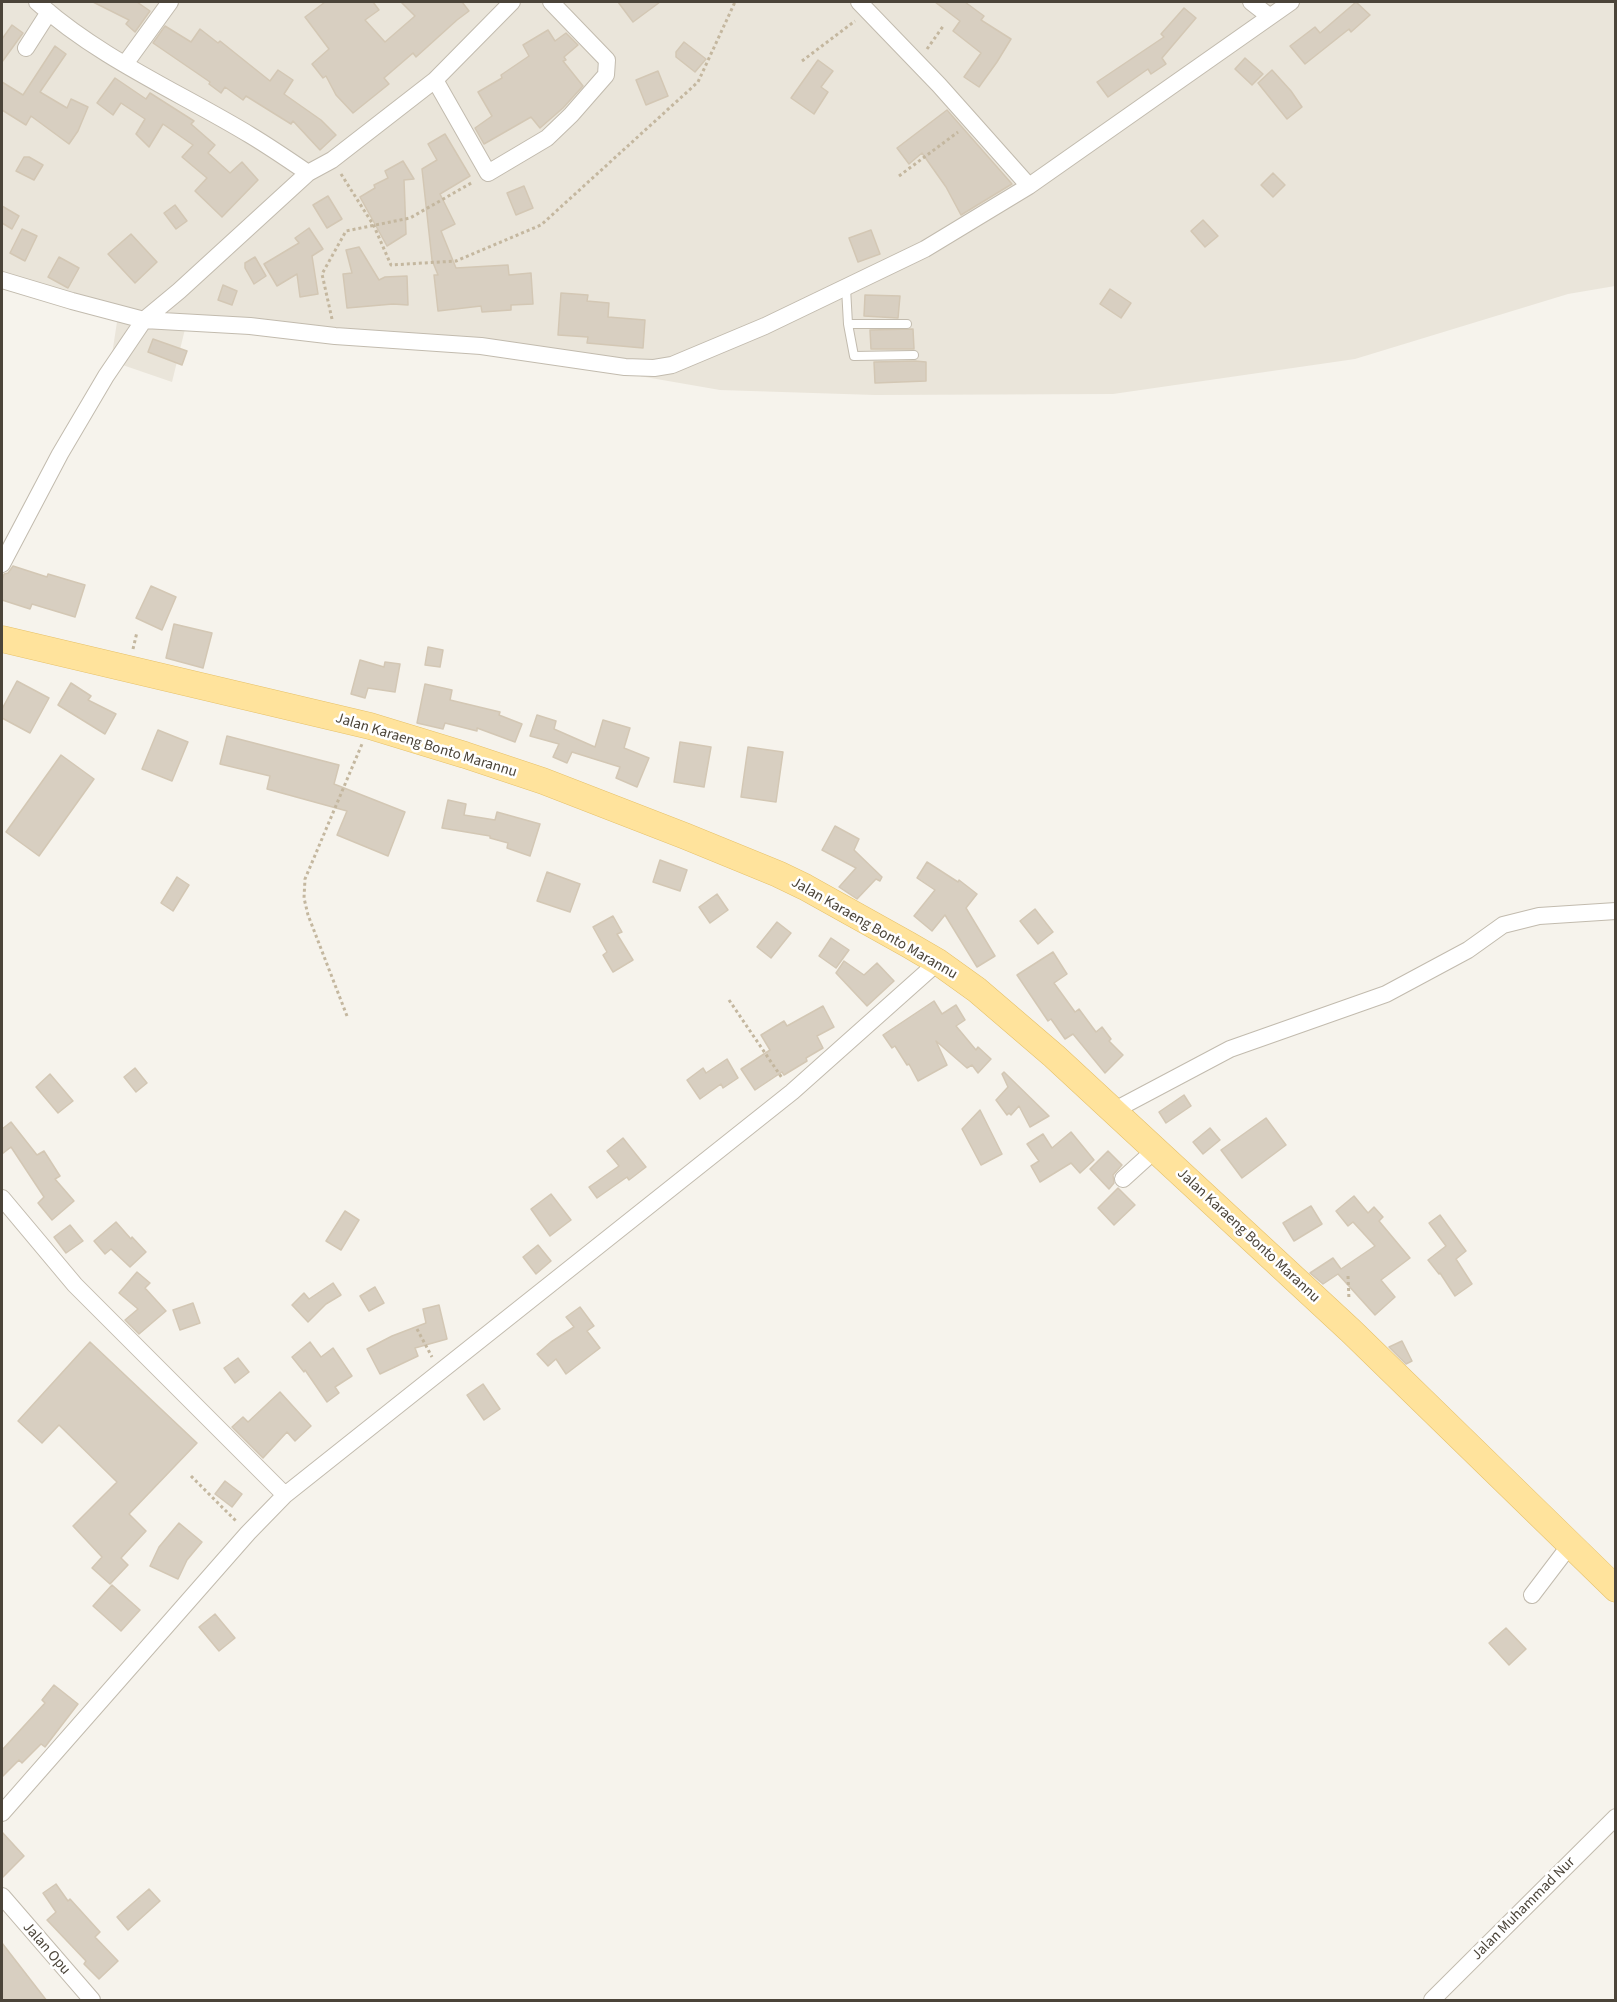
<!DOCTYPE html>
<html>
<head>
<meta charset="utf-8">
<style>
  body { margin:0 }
  #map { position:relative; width:1617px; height:2002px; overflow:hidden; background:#f6f3ec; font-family:"Source Sans 3",sans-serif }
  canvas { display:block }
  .frame { position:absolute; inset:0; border:3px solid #4b4439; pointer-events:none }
</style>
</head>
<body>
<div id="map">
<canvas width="1617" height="2002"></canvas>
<div class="frame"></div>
</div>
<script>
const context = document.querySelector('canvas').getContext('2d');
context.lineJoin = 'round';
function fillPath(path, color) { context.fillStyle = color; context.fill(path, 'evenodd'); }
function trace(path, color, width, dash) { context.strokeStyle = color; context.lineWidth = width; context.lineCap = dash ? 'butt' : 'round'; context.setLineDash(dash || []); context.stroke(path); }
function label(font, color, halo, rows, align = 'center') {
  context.font = font + ' "Source Sans 3",sans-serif'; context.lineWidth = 5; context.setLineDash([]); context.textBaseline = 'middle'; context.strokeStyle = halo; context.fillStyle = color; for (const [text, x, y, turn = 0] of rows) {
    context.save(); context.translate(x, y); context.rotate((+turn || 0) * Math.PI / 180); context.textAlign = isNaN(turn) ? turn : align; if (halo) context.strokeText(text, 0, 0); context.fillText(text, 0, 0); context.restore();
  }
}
fillPath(new Path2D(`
  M2 2H1615V286L1568 294 1355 359 1113 394 875 395 720 390 455 344 186 325 172 382 111 361 117 322 81 302 2 273Z`), '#eae5da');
const building = new Path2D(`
  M93 2H137L150 11 135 32 126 24 129 20Z
  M325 2H373L379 10 365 20 385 42 415 16 401 2H462L469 11 457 20 416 57 413 53 384 78 389 84 353 113 336 95 326 76 323 78 312 64 329 49 305 17Z
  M618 2H660L633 22Z
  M935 2H965L984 16 981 20 1011 39 997 62 979 87 964 77 981 53 953 31 960 21Z
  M1356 2 1370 15 1351 32 1349 29 1305 64 1290 46 1315 27 1320 33Z
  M1184 8 1196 18 1162 58 1166 64 1151 74 1148 69 1108 97 1097 82 1164 37 1161 34Z
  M12 25 23 33 2 62V39Z
  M165 26 191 42 200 29 218 43 220 41 270 81 278 70 293 80 284 94 321 120 336 135 320 150 293 121 291 124 246 96 243 100 225 87 221 93 209 84 210 82 153 43Z
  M548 30 555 41 566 33 578 45 564 57 566 60 563 61 583 86 563 108 540 128 531 117 484 144 475 128 492 116 478 92 502 78 501 75 529 56 523 45Z
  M684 42 706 59 695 72 676 57V52Z
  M55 46 66 54 40 92 67 108 71 99 88 107 78 131 69 144 31 116 26 125 2 110V82L23 95Z
  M1245 58 1263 74 1252 85 1235 69Z
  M818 60 833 71 821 87 828 92 814 114 791 98Z
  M1272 70 1291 91 1302 107 1287 119 1258 83Z
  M658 71 668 96 646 105 636 80Z
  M115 78 146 99 150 93 194 121 191 124 215 145 208 153 230 173 242 162 258 180 222 217 195 191 207 178 182 157 193 145 163 124 149 147 136 134 145 119 121 103 113 115 97 103Z
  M947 110 1012 184 961 215 946 187 922 153 909 164 897 148Z
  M445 134 470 176 440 194 455 224 441 231 456 268 508 265 509 275 531 273 533 304 511 305V310L482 312 481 306 438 311 434 275H438L432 260 422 169 437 160 428 144Z
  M24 157H29L43 165 34 180 16 171Z
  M403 161 414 179 404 180 406 234 387 246 360 197 375 188 374 185 388 178 385 171Z
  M1273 173 1285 185 1273 197 1261 185Z
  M524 186 533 208 516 215 507 193Z
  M328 196 342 219 327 228 313 205Z
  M175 205 187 221 176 229 164 213Z
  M2 206 19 216 12 229 2 223Z
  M1203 220 1218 236 1205 247 1191 231Z
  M309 228 323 249 312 256 318 294 300 297 297 274 277 286 264 264 299 243 295 238Z
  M22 229 37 236 25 261 10 253Z
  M871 230 880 254 858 262 849 238Z
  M131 234 157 262 135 283 108 254Z
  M359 247 379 280 385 277 407 276 408 305 393 304 347 308 343 274 352 273 346 250Z
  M59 257 79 268 68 288 48 277Z
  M255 257 266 276 254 284 245 268V263Z
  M223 285 237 291 232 305 218 300Z
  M1110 289 1131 303 1121 318 1100 304Z
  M561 293 588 295 587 301 609 303 608 317 645 320 643 348 587 343 588 337 558 335Z
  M865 295 900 296 898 318 864 316Z
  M913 329 914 349H871L870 330Z
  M153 339 187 351 182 365 148 352Z
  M915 361 926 362V381L875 383 874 362Z
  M13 566 47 577 48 574 85 585 75 617 32 604 30 609 2 600V581L4 574 8 573Z
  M151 586 176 597 162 630 136 618Z
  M174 624 212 633 203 668 166 658Z
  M428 647 443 650 440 667 425 665Z
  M360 660 384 667 385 662 400 664 395 692 368 688 365 698 351 694Z
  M17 681 49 698 30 733 2 718V709Z
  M71 683 91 696 88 700 116 714 105 734 58 705Z
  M425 684 452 690 450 700 500 712 499 715 522 724 515 742 477 728V731L445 723 443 729 417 723Z
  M537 715 556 721 554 729 595 747 603 720 630 728 624 748 649 758 637 787 616 778 620 767 572 752 567 763 553 757 559 744 530 736Z
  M158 730 188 742 172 781 142 769Z
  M227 736 339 765 334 784 405 812 388 856 337 835 347 811 267 789 270 776 220 764Z
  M680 742 711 747 704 787 674 782Z
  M748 747 783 752 776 802 741 797Z
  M61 755 94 779 39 856 6 832Z
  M448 800 466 804 464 815 495 820 497 812 540 824 530 856 507 848 508 843 490 838V836L442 828Z
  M835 826 859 839 854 850 882 877 880 881 876 879 857 899 839 887 856 868 822 850Z
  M660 860 687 870 680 891 653 882Z
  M927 862 958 882 959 880 977 894 966 908 995 956 977 967 945 915 932 931 914 916 935 890 917 878Z
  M547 872 580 884 570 912 537 901Z
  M177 877 189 885 173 911 161 903Z
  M717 894 728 910 710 923 699 907Z
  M1035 909 1053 932 1038 944 1020 921Z
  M613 916 622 932 617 934 633 960 613 972 603 955 607 952 593 927Z
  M777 922 791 933 771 958 757 947Z
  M831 938 849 950 836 968 819 956Z
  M1053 952 1067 974 1054 983 1075 1012 1079 1009 1096 1032 1102 1027 1111 1039 1109 1041 1123 1055 1105 1073 1073 1034 1065 1039 1051 1019 1048 1021 1017 975Z
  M844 961 864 975 877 963 894 981 867 1006 836 973Z
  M934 1001 942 1014 956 1005 965 1020 956 1026 976 1050 978 1047 991 1059 978 1073 972 1065 967 1068 936 1041 947 1065 918 1081 909 1064 907 1065 895 1046 892 1048 883 1035Z
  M823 1006 834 1027 817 1036 823 1048 806 1058 807 1061 784 1075 782 1072 755 1090 741 1069 770 1050 761 1035 784 1021 787 1026Z
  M727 1059 738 1078 723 1088 721 1084 700 1099 687 1080 703 1068 706 1073Z
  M135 1068 147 1083 136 1092 124 1077Z
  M1004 1072 1049 1116 1030 1127 1019 1106 1011 1115 1009 1113 1007 1115 996 1100 1008 1087 1002 1074Z
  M50 1074 73 1101 58 1113 36 1087Z
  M1184 1095 1191 1106 1166 1123 1159 1112Z
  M980 1110 1002 1154 981 1165 962 1129Z
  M1266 1118 1286 1145 1242 1178 1221 1150Z
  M11 1122 37 1155 44 1151 60 1176 55 1179 74 1201 52 1220 38 1203 44 1197 11 1147 2 1154V1129Z
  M1210 1128 1220 1140 1203 1154 1193 1142Z
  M1071 1132 1094 1160 1080 1173 1071 1163 1040 1182 1031 1166 1039 1161 1027 1144 1043 1134 1052 1148Z
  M623 1138 646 1167 629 1180 627 1177 597 1198 589 1187 619 1166 607 1151Z
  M1108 1151 1122 1165 1113 1175 1114 1183 1109 1189 1090 1169Z
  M1118 1188 1135 1205 1114 1225 1098 1208Z
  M551 1194 571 1220 550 1236 531 1209Z
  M1354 1196 1368 1213 1374 1207 1383 1217 1379 1221 1410 1258 1381 1280 1395 1297 1375 1315 1338 1274 1323 1284 1310 1273 1333 1258 1341 1269 1375 1246 1353 1222 1348 1226 1336 1211Z
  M1311 1206 1322 1224 1294 1241 1283 1223Z
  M345 1211 359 1220 341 1250 326 1241Z
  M1440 1215 1466 1251 1456 1259 1472 1284 1455 1296 1440 1273 1439 1274 1428 1260 1446 1246 1429 1223Z
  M116 1222 131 1239 132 1237 146 1252 130 1267 111 1249 105 1254 94 1241Z
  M70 1225 83 1241 66 1253 54 1237Z
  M538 1245 551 1261 536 1274 523 1257Z
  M137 1272 150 1283 145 1288 166 1311 139 1334 125 1320 138 1309 119 1293Z
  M333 1283 341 1295 326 1304 308 1322 292 1305 304 1293 309 1299Z
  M375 1287 384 1303 369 1311 360 1296Z
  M193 1303 200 1323 180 1330 173 1310Z
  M439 1305 447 1339 415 1348 418 1356 380 1374 367 1349 392 1336 426 1323 423 1309Z
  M580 1307 594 1326 587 1331 600 1348 566 1374 556 1359 548 1366 537 1354 551 1342 574 1327 566 1317Z
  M1402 1341 1412 1361 1406 1364 1389 1347Z
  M90 1342 197 1443 129 1514 146 1531 121 1558 128 1565 110 1584 92 1568 102 1557 73 1526 117 1482 59 1425 42 1443 18 1421Z
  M310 1342 321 1357 333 1348 352 1376 335 1387 339 1393 327 1402 305 1370 304 1372 292 1357Z
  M238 1358 249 1372 235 1383 224 1368Z
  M483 1384 500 1409 484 1420 467 1395Z
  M280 1392 311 1426 295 1441 287 1432 263 1458 232 1427 243 1417 248 1422Z
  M225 1481 242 1494 232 1507 215 1494Z
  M179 1523 202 1542 187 1560 178 1579 150 1566 159 1547Z
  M112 1585 140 1610 121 1631 93 1606Z
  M215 1614 235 1638 219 1651 199 1627Z
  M1506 1628 1526 1649 1509 1665 1489 1643Z
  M54 1685 78 1704 45 1747 41 1744 22 1763 19 1760 2 1777V1750L45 1703 42 1700Z
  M2 1832 24 1856 2 1878Z
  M56 1884 68 1901 70 1899 100 1932 95 1937 118 1961 99 1979 84 1964 86 1961 47 1920 56 1912 43 1893Z
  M149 1889 160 1901 128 1930 117 1917Z
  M2 1943 47 2001H2Z`);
fillPath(building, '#d8cfc1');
trace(building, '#d3c7b4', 1.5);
const service = new Path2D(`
  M846 288 848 324 854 356 914 355
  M848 324H907`);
const minor = new Path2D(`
  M37 2C99 58 179 92 250 135 270 147 289 160 308 173
  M859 2 939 85 1029 186
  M1251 2 1269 16
  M26 48 49 12
  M125 64 170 2
  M435 80 488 173 547 138 571 115 606 75 607 60 551 2
  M2 280 72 301 144 320 250 326 335 336 481 346 625 367 654 368 672 365 765 326 925 249 1029 186 1291 2
  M2 564 60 454 106 376 144 320 179 291 308 173 332 160 435 80 512 2
  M1113 1111 1230 1049 1386 994 1468 950 1503 925 1539 916 1616 911
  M1123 1179 1155 1150
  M2 1198 75 1285 285 1495
  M1532 1595 1570 1545
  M2 1813 248 1533 285 1495 792 1092 938 962
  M2 1896 92 2000
  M1432 2000 1616 1817`);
const primary = new Path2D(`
  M2 639 370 726 465 755 543 781 685 836 778 874 805 887 909 945 938 962 977 990 1054 1056 1351 1331 1616 1589`);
trace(service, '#c2bbae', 10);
trace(minor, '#c2bbae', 18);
trace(primary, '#e6c16a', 27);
trace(new Path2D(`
  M927 49 944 25
  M802 61 855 21
  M341 174 374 226 391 265 456 261 541 225 698 82 735 2
  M899 176 958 132
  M332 319 322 274 346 231 410 218 473 182
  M133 649 137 632
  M729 1000 782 1078
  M347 1016 308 915 304 898 305 879 362 744
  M1348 1276 1349 1300
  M417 1329 432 1357
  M191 1476 236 1521`), '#c4b79f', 3, [3, 3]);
trace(service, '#fff', 8);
trace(minor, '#fff', 16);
trace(primary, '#ffe39c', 26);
label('15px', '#4b4439', '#fff', [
  ["Jalan Karaeng Bonto Marannu",426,746,17],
  ["Jalan Karaeng Bonto Marannu",874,929,30],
  ["Jalan Karaeng Bonto Marannu",1248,1236,43],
  ["Jalan Muhammad Nur",1524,1909,-45],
  ["Jalan Opu",46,1949,49]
]);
</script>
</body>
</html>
